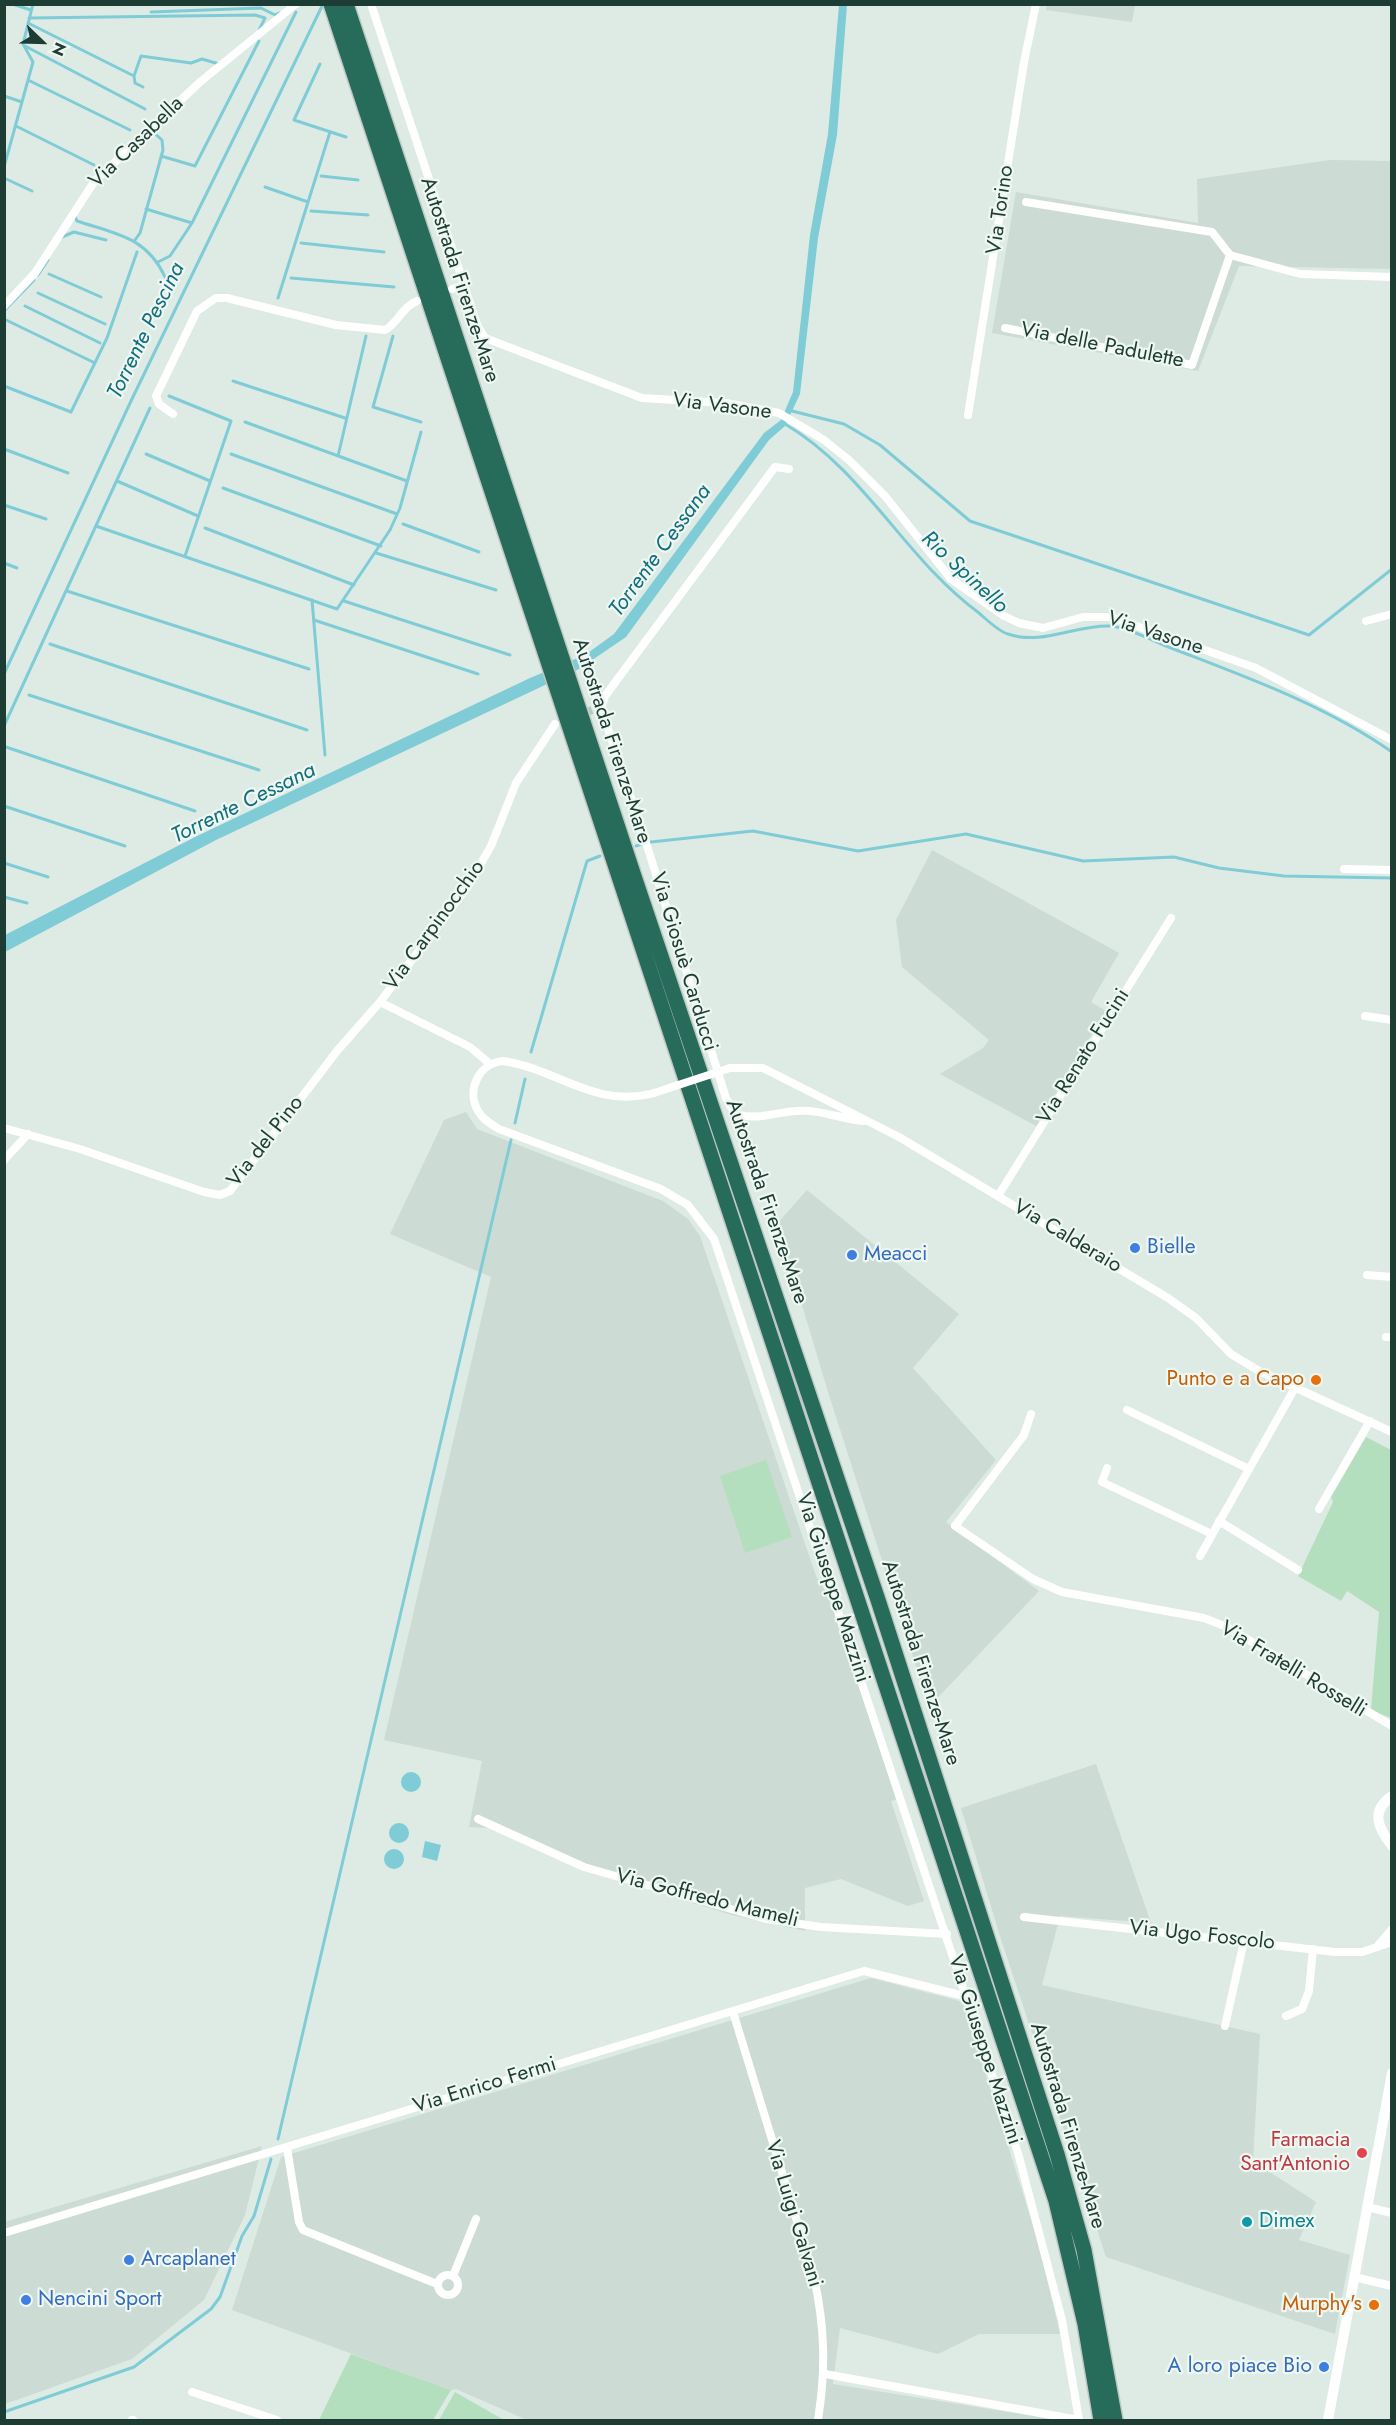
<!DOCTYPE html>
<html>
<head>
<meta charset="utf-8">
<style>
  body { margin:0 }
  #map { position:relative; width:1396px; height:2425px; overflow:hidden; background:#ddebe4; font-family:Jost,sans-serif }
  canvas { display:block }
  .frame { position:absolute; inset:0; border:6px solid #1d3c33; pointer-events:none }
  .north { position:absolute; left:12px; top:12px; width:60px; height:60px; -webkit-text-stroke:4px #eef7f2; paint-order:stroke; rotate:113deg; font-size:16px; font-weight:700; line-height:24px; text-align:center; color:#1d3c33 }
  .north::after { content:''; display:block; margin:auto; width:21px; height:27px; background:#1d3c33; clip-path:polygon(50% 0,100% 100%,50% 72%,0 100%) }
</style>
</head>
<body>
<div id="map">
<canvas width="1396" height="2425"></canvas>
<div class="frame"></div>
<div class="north">N</div>
</div>
<script>
const context = document.querySelector('canvas').getContext('2d');
context.lineJoin = 'round';
function fillPath(path, color) { context.fillStyle = color; context.fill(path, 'evenodd'); }
function trace(path, color, width, dash) { context.strokeStyle = color; context.lineWidth = width; context.lineCap = dash ? 'butt' : 'round'; context.setLineDash(dash || []); context.stroke(path); }
function label(font, color, halo, rows, align = 'center') {
  context.font = font + ' Jost,sans-serif'; context.lineWidth = 4.5; context.setLineDash([]); context.textBaseline = 'middle'; context.strokeStyle = halo; context.fillStyle = color; for (const [text, x, y, turn = 0] of rows) {
    context.save(); context.translate(x, y); context.rotate((+turn || 0) * Math.PI / 180); context.textAlign = isNaN(turn) ? turn : align; if (halo) context.strokeText(text, 0, 0); context.fillText(text, 0, 0); context.restore();
  }
}
fillPath(new Path2D(`
  M1047 5V4L1135 5 1132 22 1046 10Z
  M1330 160 1391 161V269L1239 266 1198 371 992 333 1016 192 1198 223 1197 179Z
  M932 850 1119 953 1091 1002 1106 1011 1036 1126 940 1074 983 1048 989 1040 902 967 896 920Z
  M466 1112 477 1129 663 1201 688 1219 700 1236 816 1576 831 1600 898 1799 891 1801 924 1901 908 1906 841 1879 805 1888V1931L732 1915 584 1870 489 1828 469 1827 482 1761 384 1740 491 1277 390 1234 444 1120Z
  M807 1190 959 1314 913 1368 996 1460 946 1522 1039 1591 929 1707 828 1392 794 1278 775 1226Z
  M1096 1764 1151 1923 1060 1916 1042 1985 1260 2034 1253 2161 1316 2202 1299 2240 1350 2255 1335 2334 1106 2257 1000 1936 961 1808Z
  M871 1978 963 2002 1040 2248 1060 2334H979L938 2354 840 2328 833 2384 1058 2420H527L456 2389 451 2390 232 2310 281 2157Z
  M262 2146 245 2215 204 2300 132 2359 5 2404 4 2222Z`), '#ccdbd3');
fillPath(new Path2D(`
  M1366 1437 1391 1450V1718L1371 1710 1379 1612 1347 1591 1341 1601 1298 1576 1333 1502 1331 1497Z
  M766 1460 792 1537 745 1553 720 1476Z
  M351 2354 451 2390 433 2420H319Z
  M455 2392 504 2420H439Z`), '#b4dfbe');
fillPath(new Path2D(`
  M839 5H847L837 135 818 238 800 394 785 426 769 440 626 637 579 669 216 840 5 952V935L197 836 530 678 585 655 614 634 764 433 781 420 793 392 810 235 828 134Z
  M401 1782a10 10 0 1 1 20 0a10 10 0 1 1-20 0Z
  M389 1833a10 10 0 1 1 20 0a10 10 0 1 1-20 0Z
  M425 1841 441 1845 437 1861 422 1857Z
  M384 1859a10 10 0 1 1 20 0a10 10 0 1 1-20 0Z`), '#7fccd7');
trace(new Path2D(`
  M12 4 31 10
  M151 12 261 8 275 15 280 13
  M29 18 255 15 265 18 259 30
  M28 23 134 76
  M25 46 145 109
  M320 64 294 120 346 137
  M28 80 130 130
  M143 87 135 83 134 76 141 56 191 63 202 59 219 64
  M4 96 22 102
  M16 126 94 165
  M161 156 195 166 259 41
  M4 167 33 62 23 44 33 4
  M321 176 358 180
  M4 178 32 191
  M265 187 308 202
  M146 209 192 223
  M311 211 368 215
  M75 217 77 221C116 234 147 237 165 277
  M62 237 74 232 106 240
  M135 240 140 233 163 150 162 140 152 131
  M301 243 384 252
  M158 262 170 256 192 223 296 12
  M49 274 101 297
  M38 275 48 260
  M291 278 394 287
  M38 293 105 324
  M278 298 330 132
  M25 306 100 343
  M4 311 34 280
  M4 319 95 363
  M393 336 373 407 421 422
  M233 381 345 418
  M4 386 71 412 107 338 137 252
  M169 396 231 421 185 556
  M792 411 844 424 880 445 970 521 1309 635 1392 569
  M245 422 407 481
  M785 424C865 471 905 559 979 613 987 620 998 631 1008 634 1042 646 1077 624 1111 626 1130 628 1153 641 1171 648 1246 677 1325 705 1392 752
  M4 449 68 473
  M146 454 210 481
  M231 454 397 514
  M338 456 366 336
  M117 481 198 516
  M223 488 381 546
  M4 505 46 519
  M403 524 479 552
  M96 526 337 609 390 530 400 508 421 432
  M205 528 354 585
  M376 553 496 590
  M4 563 17 568
  M67 591 309 669
  M312 600 325 755
  M344 601 510 655
  M314 620 478 674
  M50 644 307 730
  M4 674 131 401 323 4
  M29 695 259 770
  M4 726 150 408
  M6 747 195 811
  M4 806 125 846
  M651 842 753 831 858 851 966 834 1083 861 1174 857 1219 868 1284 876 1390 878
  M636 846 642 844
  M4 863 48 877
  M4 897 27 903
  M531 1052 587 861 600 856
  M515 1123 525 1079
  M278 2139 511 1140
  M4 2412 134 2367 211 2309 220 2297 242 2236 254 2216 271 2159`), '#7fccd7', 3);
trace(new Path2D(`
  M578 716 592 710`), '#b7c8c1', 8, [8, 4]);
const motorway = new Path2D(`
  M331 4 1056 2201 1085 2324 1101 2420
  M346 4 635 879 878 1600 1057 2154 1084 2250 1115 2420`);
trace(motorway, '#c0c8c6', 18);
trace(new Path2D(`
  M371 4 478 327 485 338 642 398 726 403 779 413 824 440 849 460 885 496 951 579 1004 616 1019 623 1043 628 1083 617H1111L1256 668 1392 740
  M1026 202 1212 232 1230 255 1300 274 1392 277
  M452 289 465 285
  M4 306 35 273 94 182 200 82 296 4
  M1005 328 1192 365 1230 255
  M173 414 159 404 156 396 197 311 216 298H227L336 325 385 330C398 323 402 307 417 301
  M968 415 1024 62 1036 4
  M789 469 775 467 605 696 601 708 649 852 726 1098C729 1104 733 1113 740 1115 756 1120 779 1112 796 1111 819 1109 841 1119 864 1121
  M1366 621 1392 614
  M1344 869 1392 870
  M380 1002 470 1047 490 1064
  M1365 1016 1392 1020
  M730 1068H763L899 1137 1168 1298 1196 1318 1231 1354 1259 1371 1392 1432
  M654 1093C595 1109 558 1069 503 1061 479 1063 466 1090 478 1111 482 1119 491 1124 499 1129L661 1189 688 1205 714 1239 1018 2153 1062 2320 1079 2420
  M4 1128 80 1149 204 1192 220 1195 230 1191 337 1051 380 1002 468 886 491 846 516 783 555 724
  M4 1160 28 1134
  M998 1196 1171 918
  M1367 1275 1392 1277
  M1386 1337H1392
  M1127 1410 1249 1469
  M1031 1414 1024 1435 955 1526 1033 1579 1062 1592 1204 1618 1227 1627 1392 1726
  M1107 1468 1102 1482 1212 1534
  M1319 1509 1370 1421
  M1219 1521 1298 1570
  M1200 1556 1296 1386
  M478 1819 584 1867 766 1919 821 1927 947 1934
  M1024 1917 1335 1952H1362L1392 1942
  M1379 1944 1392 1929
  M733 2012 814 2277C825 2328 826 2369 818 2420
  M1286 2016 1302 2009 1309 1991 1313 1949
  M1225 2026 1244 1941
  M287 2148 299 2222 303 2230 437 2284
  M1367 2207 1392 2213
  M4 2233 864 1971 964 1996
  M438 2285a10 10 0 1 1 20 0a10 10 0 1 1-20 0Z
  M453 2276 476 2219
  M1354 2277 1392 2286
  M825 2374 1079 2420
  M192 2392 277 2420
  M132 2420H133`), '#fff', 8);
trace(new Path2D(`
  M1392 1796C1370 1811 1378 1828 1392 1846
  M1328 2420 1392 2073`), '#fff', 10);
trace(motorway, '#276b5a', 15);
trace(new Path2D(`
  M654 1093 730 1068`), '#fff', 8);
for (const [x, y, r, color] of [
  [1135,1248,6,"#3f7fe0"],
  [852,1255,6,"#3f7fe0"],
  [1316,1380,6,"#e8710a"],
  [1362,2153,6,"#e0444e"],
  [1247,2222,6,"#0f9aa8"],
  [129,2260,6,"#3f7fe0"],
  [26,2300,6,"#3f7fe0"],
  [1374,2305,6,"#e8710a"],
  [1324,2367,6,"#3f7fe0"]
]) { const dot = new Path2D(); dot.arc(x, y, r, 0, 2 * Math.PI); context.fillStyle = color; context.fill(dot); trace(dot, '#eef7f2', 2); }
label('21px', '#1d3c33', '#eef7f2', [
  ["Via Casabella",137,143,-44],
  ["Via Torino",1001,210,-82],
  ["Autostrada Firenze-Mare",459,280,72],
  ["Via delle Padulette",1102,346,11],
  ["Via Vasone",722,407,7],
  ["Via Vasone",1155,634,18],
  ["Autostrada Firenze-Mare",611,741,72],
  ["Via Carpinocchio",435,926,-54],
  ["Via Giosuè Carducci",683,962,73],
  ["Via Renato Fucini",1084,1057,-58],
  ["Via del Pino",266,1142,-52],
  ["Autostrada Firenze-Mare",766,1202,71],
  ["Via Calderaio",1067,1237,31],
  ["Via Giuseppe Mazzini",832,1588,72],
  ["Autostrada Firenze-Mare",920,1663,72],
  ["Via Fratelli Rosselli",1293,1670,31],
  ["Via Goffredo Mameli",707,1899,14],
  ["Via Ugo Foscolo",1202,1936,6],
  ["Via Giuseppe Mazzini",984,2050,72],
  ["Via Enrico Fermi",485,2086,-17],
  ["Autostrada Firenze-Mare",1067,2126,73],
  ["Via Luigi Galvani",793,2214,73]
]);
label('21px', '#366cbe', '#eef7f2', [
  ["Bielle",1147,1248],
  ["Meacci",864,1255],
  ["Arcaplanet",141,2260],
  ["Nencini Sport",38,2300],
  ["A loro piace Bio",1312,2367,"right"]
], 'left');
label('21px', '#c56008', '#eef7f2', [
  ["Punto e a Capo",1304,1380],
  ["Murphy's",1362,2305]
], 'right');
label('21px', '#be3a42', '#eef7f2', [
  ["Farmacia",1350,2141],
  ["Sant'Antonio",1350,2165]
], 'right');
label('21px', '#0d838f', '#eef7f2', [
  ["Dimex",1259,2222]
], 'left');
label('italic 22px', '#126f7d', '#eef7f2', [
  ["Torrente Pescina",147,331,-64],
  ["Torrente Cessana",661,551,-54],
  ["Rio Spinello",964,573,43],
  ["Torrente Cessana",244,804,-26]
]);
</script>
</body>
</html>
